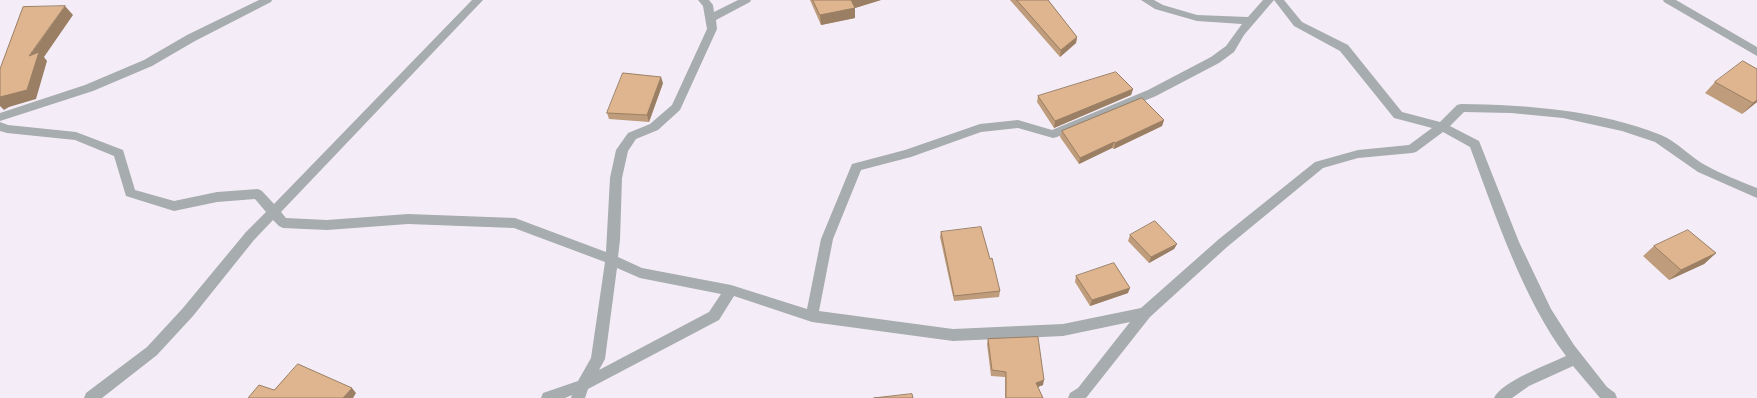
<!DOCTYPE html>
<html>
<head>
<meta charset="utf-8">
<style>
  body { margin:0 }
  canvas { display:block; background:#f4edf7 }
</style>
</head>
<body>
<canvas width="1757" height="398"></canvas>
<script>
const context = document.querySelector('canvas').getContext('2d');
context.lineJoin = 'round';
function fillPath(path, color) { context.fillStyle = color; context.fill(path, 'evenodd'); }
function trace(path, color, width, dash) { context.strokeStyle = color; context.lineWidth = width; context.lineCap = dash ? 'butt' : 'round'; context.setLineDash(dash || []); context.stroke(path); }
fillPath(new Path2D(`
  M259 0H272L271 2 195 41 152 66 93 91 0 121V113L85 85 144 60 187 35Z
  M472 0H483L281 212 286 218 327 220 408 214 515 218 606 252 610 178 616 150 628 133 650 124 672 105 707 29 703 6 698 0H709L713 5 714 12 738 0H751L750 2 716 20 717 29 680 110 658 130 636 139 628 151 622 178 620 240 618 257 642 268 731 285 807 309 821 239 852 164 905 150 980 124 1018 120 1052 130 1148 90 1211 57 1226 46 1242 24 1197 21 1155 9 1141 0H1154L1163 5 1197 15 1248 17 1263 0H1284L1302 22 1348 45 1402 112 1440 122 1457 105 1461 104C1529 105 1598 110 1661 135 1678 142 1691 158 1707 166 1723 175 1740 181 1757 188V198L1698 172 1655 142 1622 131 1563 118 1511 113 1464 112 1450 126 1479 141 1519 242 1551 309 1574 345 1607 387 1615 393 1617 398H1600L1573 366 1529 386 1512 398H1494C1501 382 1549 364 1566 356 1523 299 1495 214 1470 147L1443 132 1416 152 1412 153 1358 158 1323 168 1227 247 1150 317 1086 398H1068L1070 393 1078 388 1130 322 1063 336 953 341 812 322 734 296 719 320 588 389 585 398H571L572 395 565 398H541L543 393 578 381 591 358 605 262 514 228 408 224 327 230 283 228 279 226 273 220 254 240 193 316 157 355 102 398H84L86 393 147 347 183 308 246 232 266 212 255 199 217 202 174 211 126 196 114 156 75 140 7 133 0 131V122L8 125 76 132 123 150 135 190 174 201 217 192 258 189 262 191 274 204ZM1274 0 1294 26 1340 51 1394 118 1432 128 1409 145 1358 150 1315 162 1219 239 1141 308 1063 324 953 329 819 311 833 239 861 170 911 157 981 132 1018 128 1053 138 1057 137 1156 96 1219 63 1234 52 1244 35ZM617 268 640 278 721 294 709 312 599 370 605 359Z
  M1663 0H1676L1757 47V56L1664 2Z`), '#a7acae');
fillPath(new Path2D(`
  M810 0H881L855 8V18L821 25Z
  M1010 0H1048L1077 37 1076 43 1060 57Z
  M1757 69V102L1742 114 1705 93 1715 82Z
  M663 83 649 122 609 119 607 113Z
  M1133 89 1131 95 1054 128 1037 102 1038 96Z
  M1164 120 1162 126 1114 149 1112 148 1079 164 1060 137 1062 131Z
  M941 232 990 259 1000 291 999 297 954 301 940 237Z
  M1130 235 1177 244 1174 249 1149 263 1128 241Z
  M1654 246 1716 253 1704 264 1669 280 1643 256Z
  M1076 276 1128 293 1090 306 1075 282Z
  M988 339 1043 385 1038 387 1043 398H1005V377L991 376 987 344Z`), '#bf9c7b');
fillPath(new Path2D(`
  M851 0H881L855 8V18L821 25 820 15Z
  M65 6 73 15 44 57 47 61 36 99 9 107 4 110 0 106V97Z
  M1077 37 1076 43 1060 57 1061 50Z
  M661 77 663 83 649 122 647 115Z
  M1133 89 1131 95 1054 128 1055 121Z
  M1757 100V102L1742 114 1753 103Z
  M1164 120 1162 126 1114 149 1115 143Z
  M1114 142 1112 148 1079 164 1080 158Z
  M1177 244 1174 249 1149 263 1151 257Z
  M1716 253 1704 264 1669 280 1681 270Z
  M1130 288 1128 293 1090 306 1092 300Z
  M1044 380 1043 385 1035 388 1036 383Z
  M352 388 356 393 353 398H343Z`), '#9b7f64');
const building = new Path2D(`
  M813 0H851L855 8 820 15Z
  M1017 0H1048L1077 37 1061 50Z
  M65 6 29 56 39 52 27 90 0 97V69L23 7Z
  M1743 61 1757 69V100L1753 103 1715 82Z
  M1116 72 1133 89 1055 121 1038 96Z
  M623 73 661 77 647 115 607 113Z
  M1142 98 1164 120 1115 143 1114 142 1080 158 1062 131Z
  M1155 221 1177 244 1151 257 1130 235Z
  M981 227 990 259 992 258 1000 291 954 296 941 232Z
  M1688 230 1716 253 1681 270 1654 246Z
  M1114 263 1130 288 1092 300 1076 276Z
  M1038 337 1044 380 1036 383 1043 398H1006V372L992 370 988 339Z
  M298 364 352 388 343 398H248L259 385 274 390Z
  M912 394 913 398H874Z`);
fillPath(building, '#deb58f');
trace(building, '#9b7f64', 1);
</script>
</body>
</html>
